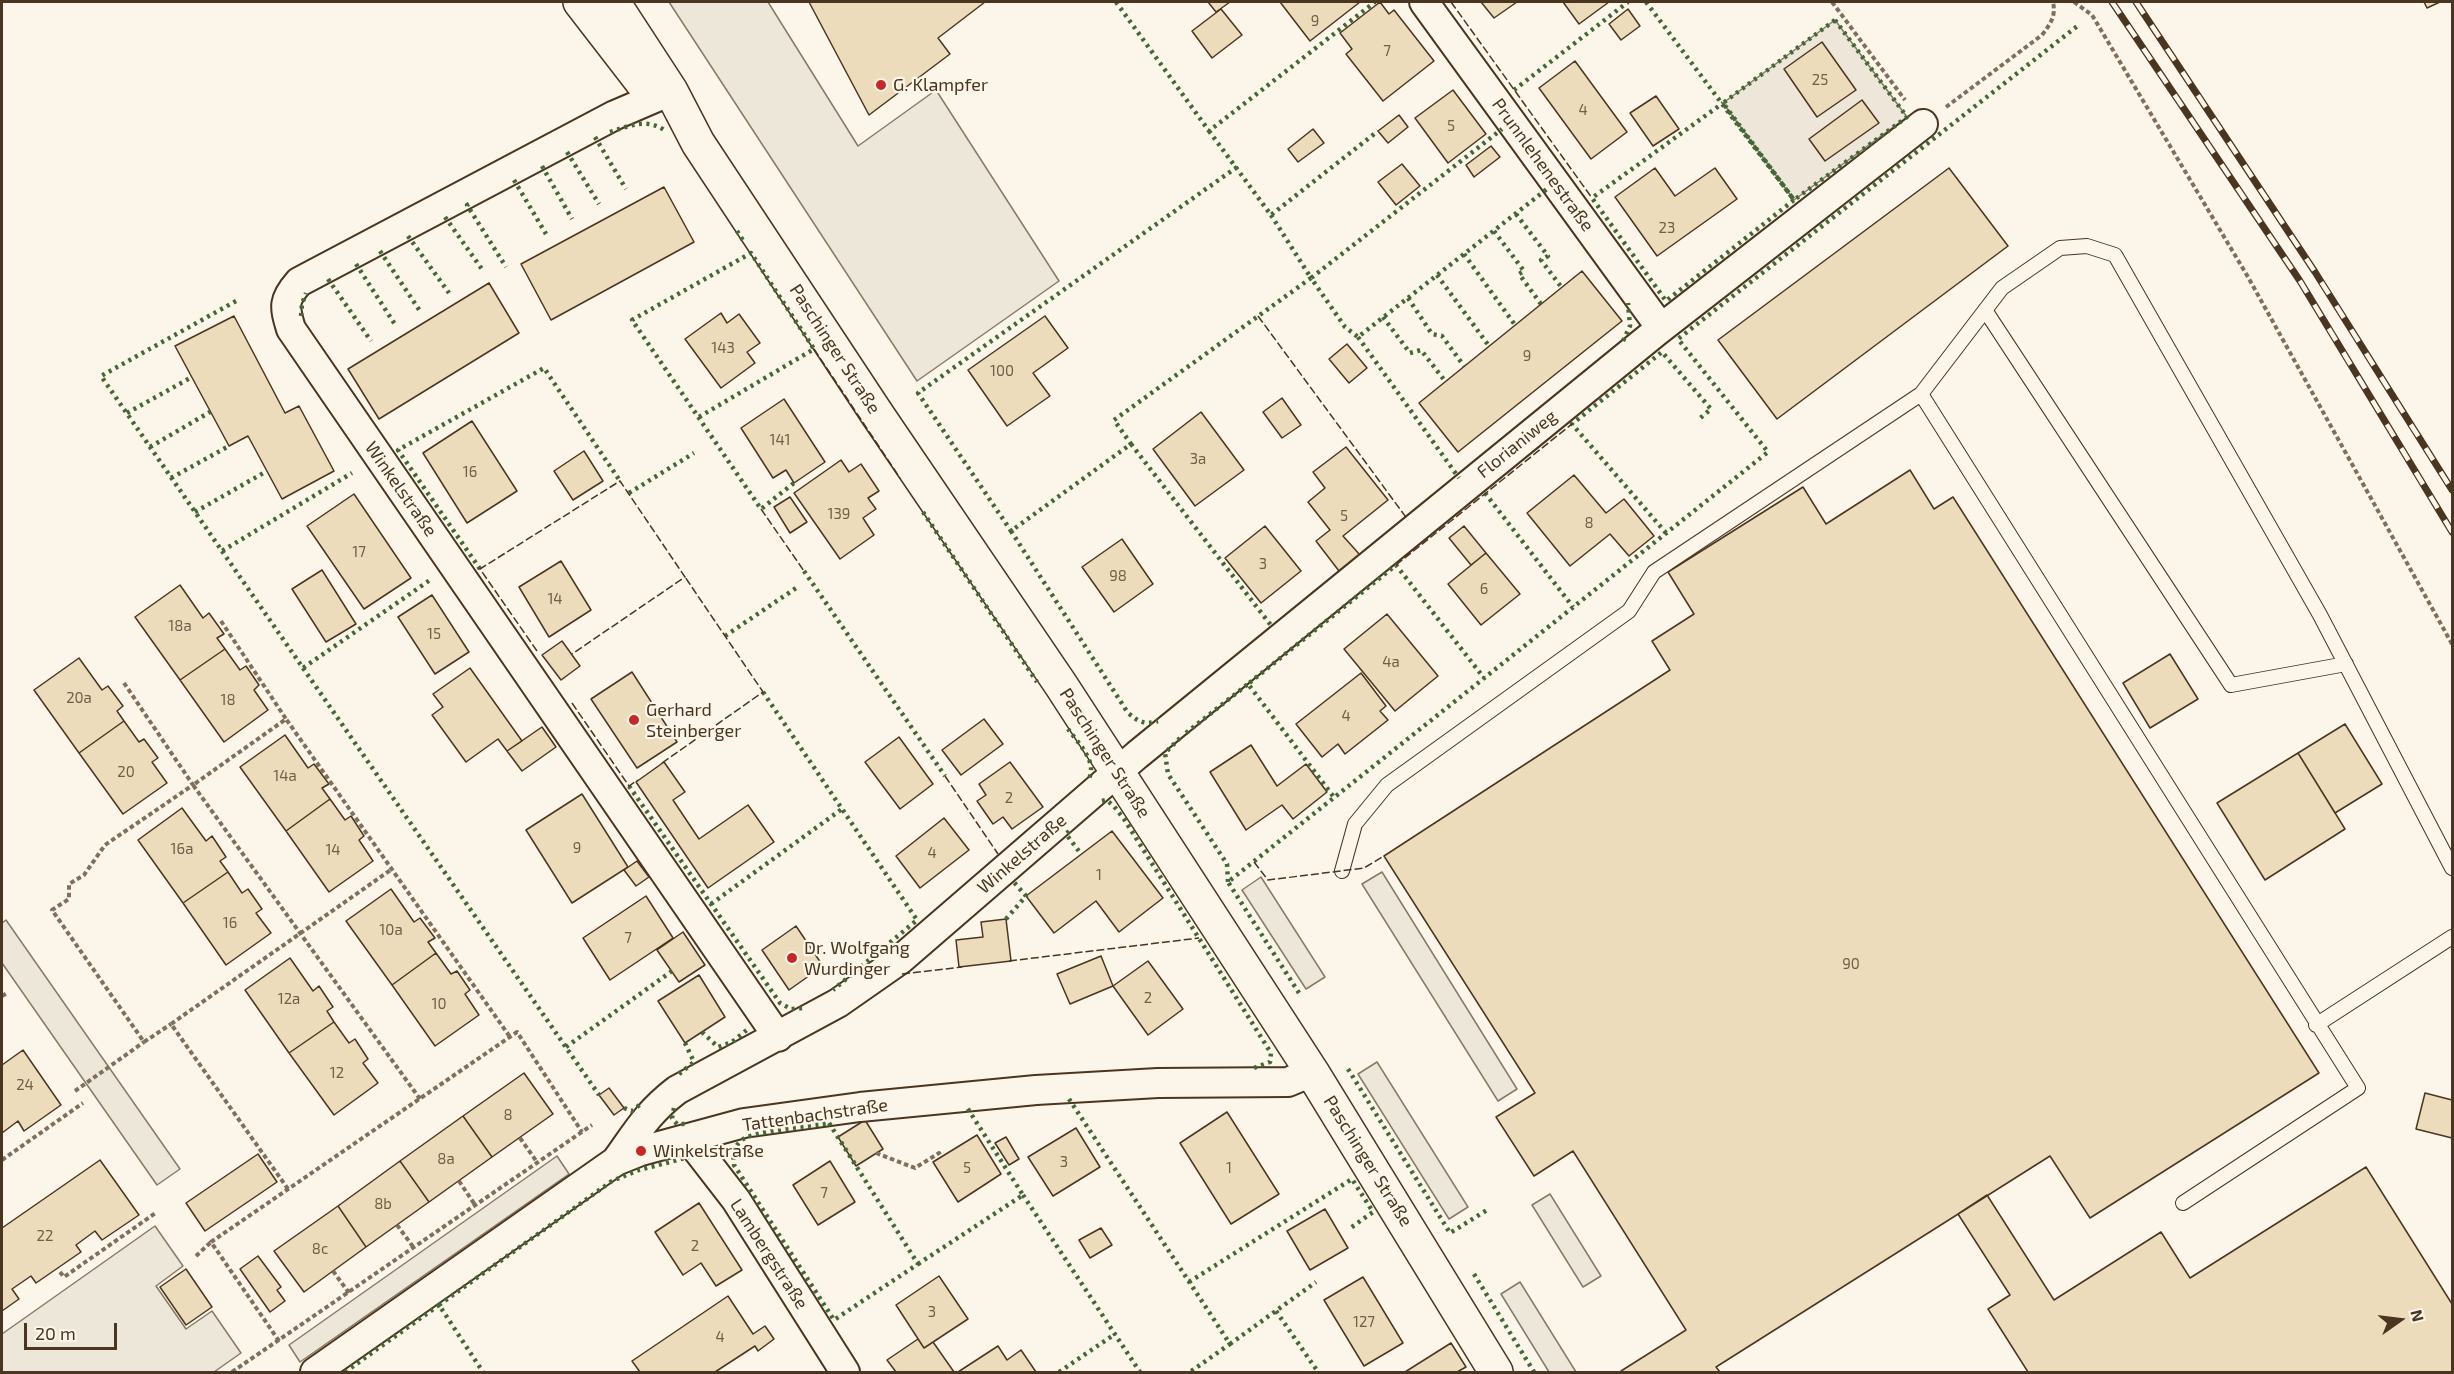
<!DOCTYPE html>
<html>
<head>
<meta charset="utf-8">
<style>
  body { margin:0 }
  #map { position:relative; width:2454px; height:1374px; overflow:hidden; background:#fbf6e9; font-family:"Exo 2",sans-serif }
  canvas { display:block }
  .frame { position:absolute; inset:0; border:3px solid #4a3520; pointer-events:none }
  .north { position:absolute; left:2370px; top:1290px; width:60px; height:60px; -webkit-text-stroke:4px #fbf6e9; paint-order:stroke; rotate:76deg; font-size:16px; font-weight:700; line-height:24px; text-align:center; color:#4a3520 }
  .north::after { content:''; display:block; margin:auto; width:21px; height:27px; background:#4a3520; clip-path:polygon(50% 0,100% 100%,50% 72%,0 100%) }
  .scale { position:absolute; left:24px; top:1323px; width:93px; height:27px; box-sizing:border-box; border:3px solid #4a3520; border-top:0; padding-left:8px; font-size:18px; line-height:21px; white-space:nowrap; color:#4a3520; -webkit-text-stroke:4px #fbf6e9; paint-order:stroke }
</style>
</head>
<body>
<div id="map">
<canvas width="2454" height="1374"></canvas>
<div class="frame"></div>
<div class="north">N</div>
<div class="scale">20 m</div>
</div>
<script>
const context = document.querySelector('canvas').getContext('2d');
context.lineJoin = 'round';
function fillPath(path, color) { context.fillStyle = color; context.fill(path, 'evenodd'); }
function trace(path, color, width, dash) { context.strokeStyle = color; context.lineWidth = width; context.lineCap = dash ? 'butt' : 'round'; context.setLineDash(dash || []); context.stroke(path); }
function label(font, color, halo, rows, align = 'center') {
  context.font = font + ' "Exo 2",sans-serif'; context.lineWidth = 4.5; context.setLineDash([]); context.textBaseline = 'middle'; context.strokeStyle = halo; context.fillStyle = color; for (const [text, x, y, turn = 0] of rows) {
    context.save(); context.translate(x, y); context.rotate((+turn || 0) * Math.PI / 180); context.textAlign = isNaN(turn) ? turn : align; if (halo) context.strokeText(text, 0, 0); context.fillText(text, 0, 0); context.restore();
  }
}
const green = new Path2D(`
  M1835 20 1907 117 1794 200 1723 103Z`);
fillPath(green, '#ede6d9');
trace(green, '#887966', 1.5);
const parking = new Path2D(`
  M669 2H768L858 146 936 90 1059 281 917 381Z
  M1382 872 1517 1089 1498 1101 1362 884Z
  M1261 877 1325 977 1306 989 1242 890Z
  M6 920 180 1169 157 1185 2 963V923Z
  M1377 1062 1468 1207 1449 1219 1358 1074Z
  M557 1156 569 1174 300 1362 289 1345Z
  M1550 1194 1601 1276 1583 1287 1532 1205Z
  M155 1226 183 1266 156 1286 186 1329 212 1311 241 1353 214 1372H2V1334Z
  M1520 1282 1576 1372H1549L1501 1294Z`);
fillPath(parking, '#ede7d9');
trace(parking, '#887966', 1.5);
const building = new Path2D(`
  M809 2H985L938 38 950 54 869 115Z
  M1208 2H1230L1216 12Z
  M1280 2H1360L1310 41Z
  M1380 2 1389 14 1394 10 1434 61 1383 101 1346 54 1352 49 1340 33Z
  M1481 2H1517L1494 18Z
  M1563 2H1609L1579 24Z
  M2424 2H2440L2427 8Z
  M1221 9 1242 35 1212 58 1192 31Z
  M1628 9 1640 26 1621 40 1609 24Z
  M1822 42 1856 90 1817 117 1784 69Z
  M1575 61 1627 132 1591 159 1539 88Z
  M1453 90 1486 134 1448 163 1415 118Z
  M1656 96 1679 129 1653 146 1630 113Z
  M1862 100 1879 123 1825 161 1809 139Z
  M1399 115 1408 127 1388 143 1378 131Z
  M1313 129 1324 143 1298 162 1288 149Z
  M1491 146 1500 157 1474 177 1466 165Z
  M1402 164 1420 186 1396 205 1378 182Z
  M1655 168 1675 196 1715 168 1737 199 1657 256 1615 197Z
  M1949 168 2008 246 1777 419 1718 340Z
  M664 187 694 242 551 320 521 264Z
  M1582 271 1622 321 1458 452 1419 403Z
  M489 283 519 333 379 419 348 369Z
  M721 313 727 323 739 314 760 343 747 352 755 363 721 388 685 339Z
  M234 316 285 413 299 406 334 471 282 499 248 436 229 446 175 346Z
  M1045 316 1068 348 1033 373 1050 396 1007 426 968 370Z
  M1347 344 1367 368 1349 383 1329 359Z
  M1282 398 1301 425 1282 438 1263 412Z
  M784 399 825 462 794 483 786 470 773 478 741 428Z
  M1201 412 1244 470 1195 506 1153 449Z
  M472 421 517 491 467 523 423 453Z
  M1346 447 1388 500 1343 536 1360 555 1339 571 1316 541 1330 530 1308 502 1325 488 1313 472Z
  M584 451 603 481 573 500 554 471Z
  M841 460 849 472 861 464 879 491 868 498 876 509 863 518 874 535 840 559 794 493Z
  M1910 470 1934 509 1953 497 2319 1073 2090 1218 2050 1156 1716 1367 1720 1372H1622L1621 1371 1686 1330 1573 1151 1534 1176 1496 1117 1535 1093 1384 856 1670 670 1652 641 1694 614 1668 572 1803 487 1826 524Z
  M1574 475 1606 513 1624 499 1654 536 1629 556 1610 534 1570 566 1527 513Z
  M354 494 411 578 364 609 307 526Z
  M790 497 807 522 790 533 774 507Z
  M1265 526 1301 571 1261 603 1225 558Z
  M1464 526 1486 553 1471 565 1449 538Z
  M1122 539 1153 584 1114 612 1082 567Z
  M1486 553 1520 594 1481 625 1448 584Z
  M561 561 591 610 549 637 519 587Z
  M322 570 356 624 326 642 292 589Z
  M180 585 203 618 209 613 224 634 217 638 225 649 180 680 135 617Z
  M432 595 469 652 435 674 398 617Z
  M1387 614 1438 676 1395 711 1344 649Z
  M562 641 580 666 561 680 542 655Z
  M225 649 240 670 246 666 259 685 254 690 268 710 224 742 180 680Z
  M2170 654 2198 699 2150 728 2123 683Z
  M79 658 102 690 108 686 123 706 117 711 124 721 79 753 34 690Z
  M470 668 522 741 507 751 498 739 466 762 432 715 443 707 433 694Z
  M632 672 677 742 637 768 591 699Z
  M1361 673 1386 706 1380 711 1388 720 1345 754 1338 744 1322 757 1296 724Z
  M984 719 1003 744 961 775 942 750Z
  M124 721 139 742 144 739 158 758 152 762 167 783 123 814 79 753Z
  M2345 724 2382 784 2335 813 2298 753Z
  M542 727 556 747 522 771 507 751Z
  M285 735 308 768 314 764 329 784 322 788 330 799 286 831 240 767Z
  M899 737 933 784 900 809 865 762Z
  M1251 745 1277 786 1306 764 1327 792 1293 819 1282 805 1246 830 1210 772Z
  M2298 753 2345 829 2265 880 2217 803Z
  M664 762 685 792 673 800 699 839 748 805 774 842 708 888 636 782Z
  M1010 762 1043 807 1012 829 1003 817 993 824 977 801 986 795 979 784Z
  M582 794 628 867 572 903 526 830Z
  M330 799 345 820 351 816 364 836 359 840 373 861 329 892 286 831Z
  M182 808 206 841 212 836 226 857 220 861 228 872 183 903 138 840Z
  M944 818 969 850 920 888 896 856Z
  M1112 831 1163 898 1119 932 1096 901 1054 933 1026 896Z
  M637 861 649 877 636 886 624 870Z
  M228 872 242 893 248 889 262 909 256 913 271 933 226 965 183 903Z
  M391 889 414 922 420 918 435 938 428 942 436 953 392 985 346 921Z
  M646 896 673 938 610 980 583 938Z
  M1006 919 1011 961 959 967 956 940 983 937 981 922Z
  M796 926 823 966 789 990 762 950Z
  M683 932 705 965 679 982 657 950Z
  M436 953 451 974 457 971 470 990 465 994 479 1015 435 1046 392 985Z
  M1101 956 1113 986 1070 1004 1057 974Z
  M290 958 313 991 319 986 333 1007 327 1011 334 1022 289 1053 245 990Z
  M1148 961 1183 1009 1148 1035 1113 986Z
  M699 975 725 1017 685 1043 658 1001Z
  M334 1022 349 1043 355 1039 368 1059 363 1063 378 1083 334 1115 289 1053Z
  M23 1050 61 1105 24 1131 18 1121 2 1133V1065Z
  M524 1073 553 1114 492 1157 463 1116Z
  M609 1088 624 1108 614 1115 599 1095Z
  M2425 1093 2452 1100V1138L2416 1129Z
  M1227 1112 1279 1194 1231 1224 1180 1143Z
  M463 1116 492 1157 429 1202 400 1161Z
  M865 1120 883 1149 856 1166 838 1137Z
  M1076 1128 1100 1167 1053 1196 1028 1157Z
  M977 1135 1001 1174 958 1202 933 1162Z
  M1006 1137 1019 1159 1009 1165 995 1143Z
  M258 1154 277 1182 205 1231 186 1203Z
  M100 1160 139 1215 102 1240 95 1231 76 1245 81 1252 36 1283 31 1276 12 1289 19 1299 2 1311V1228Z
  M400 1161 429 1202 366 1247 338 1206Z
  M830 1161 855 1202 818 1225 793 1185Z
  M2366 1167 2452 1304V1372H2028L1988 1309 2010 1295 1958 1214 1987 1195 2054 1300 2161 1232 2190 1278Z
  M699 1203 742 1270 716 1286 701 1263 683 1275 655 1232Z
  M338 1206 366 1247 304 1292 274 1251Z
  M1325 1209 1348 1248 1310 1270 1287 1231Z
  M1101 1228 1112 1245 1090 1258 1079 1240Z
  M258 1256 281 1287 277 1290 285 1301 270 1312 240 1269Z
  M186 1269 212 1307 186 1325 160 1287Z
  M939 1276 968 1319 924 1348 896 1305Z
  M1363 1277 1403 1343 1364 1366 1324 1300Z
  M728 1296 753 1334 765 1326 774 1339 758 1351 755 1346 715 1372H640L632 1361Z
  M918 1339 924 1348 933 1342 954 1372H896L887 1360Z
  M1451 1343 1466 1367 1457 1372H1405Z
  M998 1346 1007 1360 1021 1350 1036 1372H958Z`);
fillPath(building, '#ecdcbc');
trace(building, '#4a3520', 1.5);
const service = new Path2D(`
  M1985 310 2231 685 2346 664
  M1921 394 2358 1088 2183 1203
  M1342 871 1355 824 1387 785 1629 611 1654 572 1921 394 2002 288 2060 248 2087 246 2115 255 2320 615 2452 868
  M2316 1025 2452 937`);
const minor = new Path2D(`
  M1424 2 1661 328
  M671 91 615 115 299 282C283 300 284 306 291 329L778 1037
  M688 1138 736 1200 845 1372
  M616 1161C637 1132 647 1113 677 1090L838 1003 901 959 1137 755 1656 332 1923 124
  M315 1372 616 1161 641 1151 744 1123 860 1107 1036 1090 1158 1083 1288 1082 1312 1072`);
const tertiary = new Path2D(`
  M580 2 648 90
  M613 2 671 91 698 143 877 414 1061 685 1312 1072 1496 1372`);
trace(service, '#4a3520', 16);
trace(minor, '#4a3520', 32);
trace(tertiary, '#4a3520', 36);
trace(new Path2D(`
  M1832 2 1905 100
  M2074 2 2092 15 2248 277 2452 644
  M1946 107 2042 35C2051 23 2056 16 2053 2
  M221 621 286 719
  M124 683 193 785 105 845 84 875 69 884V899L52 910 144 1042 171 1024
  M2 996 7 993
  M75 1091 144 1042
  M420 1099 193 785 286 719 510 1037
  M520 1138 537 1162
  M876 1153 915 1168 939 1153 941 1157
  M2 1160 83 1103
  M459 1181 475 1205
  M288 1189 171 1024 392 869
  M397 1225 414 1248
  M196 1256 211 1242
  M333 1271 349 1293
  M60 1272 64 1277 157 1212
  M279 1341 211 1242 517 1032 582 1132
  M232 1372 592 1125`), '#7f6f5c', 4, [4.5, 3]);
trace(service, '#fbf6e9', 14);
trace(minor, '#fbf6e9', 28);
trace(tertiary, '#fbf6e9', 33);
const rail = new Path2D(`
  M2112 2 2300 281 2452 532
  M2136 2 2315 272 2452 490`);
trace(rail, '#4a3520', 7);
trace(rail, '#fbf6e9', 4.5, [14]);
trace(new Path2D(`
  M1116 2 1209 131 1375 2
  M1646 2 1794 200 1666 301 1592 198 1723 103
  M1835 20 1907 117 1794 200 1723 103Z
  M1514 90 1628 2
  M1209 131 1271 215 1378 131
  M610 132C629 126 647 118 664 130
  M595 137 626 189
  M567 152 599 204
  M542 166 572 219
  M1237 167 918 393 1011 531 1131 444 1114 420 1311 278 1345 327 1358 337 1547 189 1549 192
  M514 180 546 234
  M469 204 467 205 506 267
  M1516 214 1548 256 1541 260 1562 288
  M1271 215 1311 278 1502 129
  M445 217 484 272
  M737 231 744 242
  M1494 231 1524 271 1519 274 1541 304
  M408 236 449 293
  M380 251 420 311
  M1464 254 1515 325
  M356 264 396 326
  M1437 275 1489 346
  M328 279 371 341
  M1408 298 1432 334 1442 336 1464 366
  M236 301 101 376 222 551 352 473
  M301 316 302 304 306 293
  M1383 317 1410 353 1421 350 1445 381
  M1358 337 1459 478
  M1623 341 1630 326 1628 303
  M127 413 192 377
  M699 417 814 349 751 253 632 320 761 509 794 483
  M1131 444 1273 628
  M150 447 210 412
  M171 478 229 446
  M629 493 694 453
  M1485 493 1573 607
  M195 512 267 471
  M923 512 1037 682
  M1011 531 1128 713C1139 722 1145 725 1158 721
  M1666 533 1572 424 1662 352 1711 409 1698 420
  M222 551 303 668 430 580
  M480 569 398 450 544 368 620 481
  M804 571 945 776
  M725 636 799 586
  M303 668 599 1095
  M763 692 917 920 833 990
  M1068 729C1078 743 1099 763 1088 780
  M1186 733 1248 684
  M1180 738 1165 753 1168 774 1227 864 1228 882
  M629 786 780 1003 791 1009 804 1008
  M1333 796 1248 684 1396 565 1484 678
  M1102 801 1106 800 1113 805 1124 819 1271 1053 1270 1062 1254 1068
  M1069 831 1066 834 1081 854
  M711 904 842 809
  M1006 919 1026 896 1012 880
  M1299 993 1228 882 1768 452 1678 339 2080 24
  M702 1032 718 1047 732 1042 748 1029
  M566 1047 672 971
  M1348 1069 1450 1233 1487 1210
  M679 1074 694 1062 685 1043
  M1069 1099 1230 1344 1190 1372
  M624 1108 632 1111 642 1103
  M674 1108 672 1118 677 1124H688
  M829 1123 918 1264 834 1320 734 1165C733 1155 733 1147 742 1140 752 1131 812 1126 829 1123Z
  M1023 1195 1140 1372
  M918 1264 1023 1195 966 1106
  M1474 1274 1534 1372
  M1189 1282 1352 1179 1373 1212 1349 1229
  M439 1305 612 1181 639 1170 689 1157
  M1276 1311 1318 1372
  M1230 1344 1316 1282
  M345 1372 439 1305 483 1372
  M1059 1372 1115 1334`), '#436837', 4.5, [3, 4.5]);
trace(new Path2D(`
  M1451 2 1592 198
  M1258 316 1408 520
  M814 349 900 478
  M761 509 804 571
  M1396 565 1572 424
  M537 651 480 569 620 481 685 577 572 654
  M572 703 629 786 638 780
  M662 763 763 692 685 577
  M945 776 998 854
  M1254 862 1268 880 1364 868 1384 856
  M1009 961 1199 938
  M902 974 962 967`), '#4a3520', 1.5, [8, 3]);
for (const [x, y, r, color] of [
  [881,85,6,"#c62828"],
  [634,720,6,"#c62828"],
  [792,958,6,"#c62828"],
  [641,1151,6,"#c62828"]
]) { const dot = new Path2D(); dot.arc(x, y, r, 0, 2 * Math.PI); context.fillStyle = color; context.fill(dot); trace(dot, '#fbf6e9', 2); }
label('15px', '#725f47', null, [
  ["9",1315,21],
  ["7",1387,51],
  ["25",1820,80],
  ["4",1583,110],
  ["5",1451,126],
  ["23",1667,228],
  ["143",723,348],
  ["9",1527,356],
  ["100",1002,371],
  ["141",780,440],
  ["3a",1198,459],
  ["16",470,472],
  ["139",839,514],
  ["5",1344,516],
  ["8",1589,523],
  ["17",359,552],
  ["3",1263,564],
  ["98",1118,576],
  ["6",1484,589],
  ["14",555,599],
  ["18a",180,626],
  ["15",434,634],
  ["4a",1391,662],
  ["20a",79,698],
  ["18",228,700],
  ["4",1346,716],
  ["20",126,772],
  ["14a",285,776],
  ["2",1009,798],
  ["9",577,848],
  ["16a",182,849],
  ["14",333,850],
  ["4",932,853],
  ["1",1099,875],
  ["16",230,923],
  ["10a",391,930],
  ["7",628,938],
  ["90",1851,964],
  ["2",1148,998],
  ["12a",289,999],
  ["10",439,1004],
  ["12",337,1073],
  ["24",25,1085],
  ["8",508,1115],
  ["8a",446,1159],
  ["3",1064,1162],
  ["5",967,1168],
  ["1",1229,1168],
  ["7",824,1193],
  ["8b",383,1204],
  ["22",45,1236],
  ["2",695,1246],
  ["8c",320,1249],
  ["3",932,1312],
  ["127",1364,1322],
  ["4",720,1337]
]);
label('18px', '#4a3520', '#fbf6e9', [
  ["G. Klampfer",893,85],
  ["Gerhard",646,710],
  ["Steinberger",646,731],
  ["Dr. Wolfgang",804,948],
  ["Wurdinger",804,969],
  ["Winkelstraße",653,1151]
], 'left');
label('18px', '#4a3520', '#fbf6e9', [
  ["Prunnlehenestraße",1543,165,54],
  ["Paschinger Straße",835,349,57],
  ["Florianiweg",1517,444,-39],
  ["Winkelstraße",401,489,55],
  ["Paschinger Straße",1105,753,57],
  ["Winkelstraße",1022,854,-41],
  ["Tattenbachstraße",815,1115,-8],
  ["Paschinger Straße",1368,1161,58],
  ["Lambergstraße",769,1254,57]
]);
</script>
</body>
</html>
